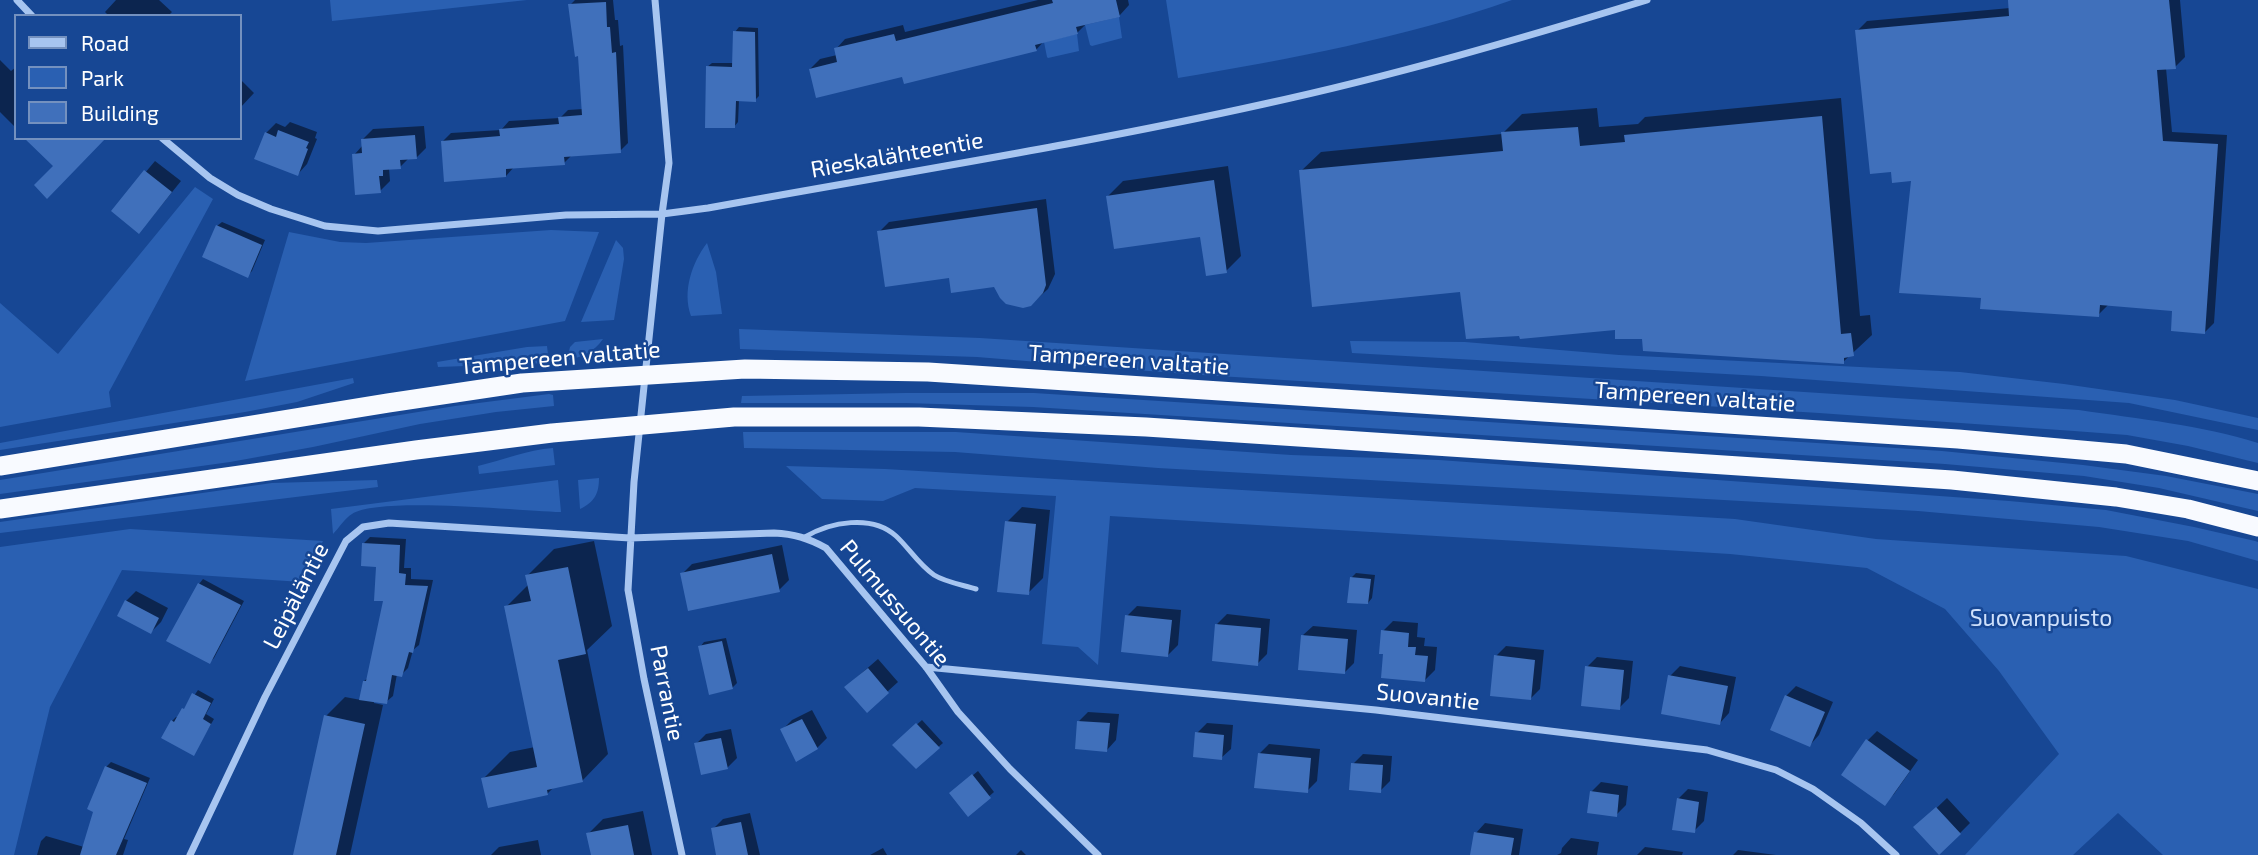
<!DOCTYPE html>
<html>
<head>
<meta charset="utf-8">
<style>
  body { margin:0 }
  #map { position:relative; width:2258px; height:855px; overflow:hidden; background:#174794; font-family:"Exo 2",sans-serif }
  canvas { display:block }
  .legend { position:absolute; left:14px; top:14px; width:228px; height:126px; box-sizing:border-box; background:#174794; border:2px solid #7491bf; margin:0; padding:9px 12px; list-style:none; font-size:21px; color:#fff }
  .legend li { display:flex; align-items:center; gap:14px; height:35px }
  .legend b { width:35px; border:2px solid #7491bf }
</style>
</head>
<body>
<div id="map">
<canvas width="2258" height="855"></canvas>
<ul class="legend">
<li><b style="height:9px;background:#a7c5f0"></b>Road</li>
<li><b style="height:19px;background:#2a60b2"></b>Park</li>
<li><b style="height:19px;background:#4070bb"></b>Building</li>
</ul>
</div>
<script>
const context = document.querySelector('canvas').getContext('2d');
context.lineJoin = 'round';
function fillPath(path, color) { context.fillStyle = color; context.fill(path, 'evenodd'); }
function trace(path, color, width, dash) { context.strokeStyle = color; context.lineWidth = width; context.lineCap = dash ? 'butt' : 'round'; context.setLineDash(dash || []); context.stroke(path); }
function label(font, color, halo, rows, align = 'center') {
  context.font = font + ' "Exo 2",sans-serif'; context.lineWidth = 5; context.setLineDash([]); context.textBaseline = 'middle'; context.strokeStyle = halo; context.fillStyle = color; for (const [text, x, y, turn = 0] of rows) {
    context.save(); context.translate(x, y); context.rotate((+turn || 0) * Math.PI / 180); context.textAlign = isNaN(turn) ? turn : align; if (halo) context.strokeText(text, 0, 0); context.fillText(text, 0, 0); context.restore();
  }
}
fillPath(new Path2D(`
  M330 0H527L332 21Z
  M1166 0H1512C1404 38 1290 59 1178 78Z
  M1119 17 1122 38 1092 46 1090 45 1085 25Z
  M1077 34 1079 51 1048 58 1047 57 1044 42Z
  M195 187 213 199 109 392 111 407 0 427V303L58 354Z
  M551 230 599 232 565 321 245 381 289 232 340 242 366 243Z
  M616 240 623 248 624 259 614 320 581 322Z
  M707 243 716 272 722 314 691 316C682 291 692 263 707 243Z
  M739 329 980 338 2079 410C2139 419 2201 425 2258 443V463L2188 446 2127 435 2074 431 1819 413 1186 374 977 357 740 349Z
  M603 339C594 352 583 357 567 360L570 347 575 342Z
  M1350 341 1465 342 1619 355 1960 372 2064 384 2175 400 2258 418V430L2129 403 1761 376 1352 353Z
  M547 346 549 363 438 367 437 362 527 347Z
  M353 378 354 383 297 402 245 412 0 450V443Z
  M905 393H1034L1942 451 2083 465 2166 476 2258 494V511L2159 488 2084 476 1945 464 1033 407 906 403H741L742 396Z
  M549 394 553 395 554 406 496 412 420 424 313 447 230 462 0 494V480L455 406Z
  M743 432H956L1291 455 1439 460 2009 501 2106 510 2194 527 2255 541 2258 542V561L2188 541 2099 527 1918 511 1158 468 955 452 744 448Z
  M553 448 555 465 479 474 478 466C503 460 527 450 553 448Z
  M786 466 885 469 1735 519 1876 539 2126 556 2258 589V855H2163L2118 813 2073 855H1965L2059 754 1999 671 1945 609 1867 568 1730 554 1110 516 1098 665 1078 647 1042 644 1056 496 915 488 883 501 822 499Z
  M599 478C599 493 595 502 580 509L578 480Z
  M377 480 378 487 0 533V522L272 483Z
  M558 480 561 512C521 511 379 496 352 514 345 518 339 528 333 534L331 509Z
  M130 529 323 541 302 582 122 570 50 707 14 855H0V547Z`), '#2a60b2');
fillPath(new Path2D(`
  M116 0H159L172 12 168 16H109L105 12Z
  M575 0H613L615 20H618L620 46 623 45 628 143 620 151 572 155 564 163 514 167 506 176 443 141 451 133 501 130 509 121 560 118 568 110 583 109 579 55 570 5Z
  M1038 0H1128L1129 5 1120 15 1087 23 1077 33 1045 40 1036 50 904 75 810 69 820 59 837 55 836 49 845 39 903 25 905 32Z
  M2009 0H2180L2185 57 2175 67 2166 68 2172 132 2227 135 2214 323 2205 332 2174 310 2109 304 2098 315 1982 296 1913 179 1857 31 1867 21 2010 8Z
  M739 27 758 28 759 96 755 100H739L738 122 734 127 707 67 712 63H734L735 32Z
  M0 60 11 71 16 67V128L0 112Z
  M240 79 254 93 240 108Z
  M1841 98 1860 316 1870 315 1872 335 1843 362 1644 337 1617 328 1461 290 1301 171 1321 152 1502 134 1522 114 1597 108 1599 127 1638 124 1645 117Z
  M290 122 317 132 315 138 317 139 307 164 298 174 266 133 276 123 285 127Z
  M424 126 426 148 416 158H409L400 167 389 168 390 181 380 191 354 155 363 145V139L373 129Z
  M155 161 181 181 148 222 113 211Z
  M1228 166 1241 256 1226 271 1201 235 1108 196 1123 181Z
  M1046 199 1055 274 1048 289 1037 299 995 285 951 276 879 232 889 222Z
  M222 222 265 240 252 271 247 276 217 226Z
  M1022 507 1050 510 1043 578 1028 593 1007 522Z
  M370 537 406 539 404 568H411V579L433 580 419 645 413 650 408 668 401 675 397 674 393 696 386 702 374 700V703L383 705 350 855H295L326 716 345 697 361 700 364 681 368 678 385 600 378 565 364 543Z
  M594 541 612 626 587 650 608 754 582 781 554 787 547 794 483 779 510 752 535 747 506 607 529 584 527 576 554 549Z
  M782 545 789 580 779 590 682 574 692 564Z
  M1356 573 1375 575 1372 598 1368 603 1351 578Z
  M203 579 244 601 214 658 210 662 199 584Z
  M136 591 168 608 161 622 151 632 126 601Z
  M1137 606 1181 610 1178 645 1168 655 1127 616Z
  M1227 614 1270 619 1267 654 1257 664 1217 624Z
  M1393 621 1418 623 1417 637 1425 638 1424 646 1437 647 1435 670 1425 680 1383 631Z
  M1313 626 1357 630 1354 663 1344 673 1303 635Z
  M726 638 737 683 732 688 700 647 704 642Z
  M1506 646 1544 650 1540 689 1530 699 1496 656Z
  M1597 657 1633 661 1629 698 1619 708 1587 667Z
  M878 659 898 682 867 710 856 678Z
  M1680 666 1736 677 1729 713 1720 723 1670 676Z
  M1796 686 1833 702 1819 735 1810 745 1786 696Z
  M198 690 214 699 206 714 214 719 194 753 172 721 176 717 179 718Z
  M812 710 827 738 817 748 782 730 792 720Z
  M1088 712 1119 714 1116 740 1107 750 1079 721Z
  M922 720 943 743 916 766 894 745Z
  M1207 723 1233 725 1231 749 1221 758 1197 733Z
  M731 729 737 758 727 768 696 744 706 734Z
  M1877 731 1918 760 1894 794 1884 803 1867 741Z
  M1269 744 1320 749 1317 781 1307 791 1259 754Z
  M1363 754 1392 756 1390 781 1380 791 1353 764Z
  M111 762 150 778 124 839 128 840 123 855H37L41 841 46 836 84 847 95 810 89 808 106 767Z
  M978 771 994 792 969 814 956 789Z
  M1601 782 1628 786 1626 805 1616 815 1591 792Z
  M1688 789 1708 792 1704 821 1694 831 1678 799Z
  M1947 798 1970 823 1960 833 1926 818Z
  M643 811 652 855H593L588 834 603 819Z
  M750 813 760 855H718L713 829 723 819Z
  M1485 823 1523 829 1519 855H1472L1476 833Z
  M1571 838 1599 842 1597 855H1557L1561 853 1562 848Z
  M538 840 541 855H491L499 847Z
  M1645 847 1683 852 1682 855H1637Z
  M883 848 887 855H870Z
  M1021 850 1026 855H1016Z
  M1738 850 1776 855H1733Z`), '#0007');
fillPath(new Path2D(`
  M1052 0H1116L1120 17 1076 27 1078 34 1035 45 1037 51 904 84 902 77 816 98 809 69 837 62 834 48 894 34 896 41 1053 3Z
  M2008 0H2169L2176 69 2157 70 2163 141 2218 144 2205 334 2171 331 2172 311 2100 305 2099 317 1980 309 1981 298 1899 293 1911 181 1892 183 1891 172 1870 174 1855 30 2009 16Z
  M606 2 607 27H610L612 53 616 52 621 153 564 157 565 165 506 169V177L444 182 441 141 500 136 499 129 559 124 558 117 582 115 578 56 575 57 568 4Z
  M733 31 755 32 756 102 736 101 735 128H705L706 66 732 67Z
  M1822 116 1841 334 1851 333 1854 356 1844 358V364L1643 351 1642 339H1615V330L1520 339 1519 336 1466 339 1460 292 1312 307 1299 170 1503 151 1501 132 1578 127 1580 146 1625 142 1624 135Z
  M278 130 309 142 306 148 308 149 298 176 254 159 265 132 276 137Z
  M415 135 417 159 400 160 401 169 383 170V176H379L381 193 355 195 352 154 362 153 361 139Z
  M24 138H106L47 199 34 185 53 166Z
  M144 170 172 192 139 234 111 211Z
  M1214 180 1227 273 1206 276 1200 237 1114 249 1106 196Z
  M1037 208 1046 285 1043 293 1031 306 1023 308 1006 304 1000 298 994 287 951 293 949 278 885 287 877 231Z
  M216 225 262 245 248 278 202 257Z
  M1005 521 1036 524 1029 595 997 592Z
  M362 543 400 545 399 573 406 574 405 585 428 586 413 653 409 652 402 677 392 675 387 704 359 700 363 681H366L383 601H374L376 567 361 566Z
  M772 554 780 592 688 611 680 573Z
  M568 567 586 654 558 660 583 782 547 790 548 795 488 808 481 778 537 767 504 606 531 601 525 575Z
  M1350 577 1371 579 1368 604 1347 603Z
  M198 583 241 605 210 664 166 641Z
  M125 600 159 618 151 634 117 616Z
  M1125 615 1172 620 1168 657 1121 652Z
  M1215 624 1261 628 1258 666 1212 661Z
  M1381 630 1409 633 1408 647H1416L1415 655 1428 656 1425 682 1381 678 1383 654H1379Z
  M1301 635 1348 639 1345 674 1298 670Z
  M722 641 733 689 709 695 698 646Z
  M1494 655 1535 660 1531 700 1490 696Z
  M1585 666 1624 670 1620 710 1581 706Z
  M868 668 889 693 867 713 844 687Z
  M1668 675 1728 686 1720 725 1661 714Z
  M192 693 211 703 203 719 211 724 194 756 161 738 171 720 174 722 182 708 184 709Z
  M1785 695 1825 712 1810 747 1770 730Z
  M324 715 365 724 336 855H293Z
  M802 719 818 749 796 762 780 729Z
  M1077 721 1110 723 1107 752 1075 749Z
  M916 723 940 748 916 769 892 745Z
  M1195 732 1224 735 1222 760 1193 757Z
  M721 738 728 769 701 775 694 743Z
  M1866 739 1910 771 1885 806 1841 775Z
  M1258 753 1311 758 1308 793 1254 788Z
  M1351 763 1383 765 1381 793 1349 790Z
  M105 766 147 783 116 855H80L93 812 87 809Z
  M972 774 991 798 968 817 949 793Z
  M1590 791 1619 795 1617 817 1587 813Z
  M1677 798 1699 802 1695 833 1672 830Z
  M1936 807 1961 834 1939 855 1913 827Z
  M741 822 748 855H716L711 828Z
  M628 825 634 855H591L586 833Z
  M1474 832 1514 838 1511 855H1470Z`), '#4070bb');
trace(new Path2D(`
  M805 537C830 522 872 514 896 536 909 548 919 565 934 575 945 582 963 585 976 589`), '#a7c5f0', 5);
trace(new Path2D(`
  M17 0 32 16
  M655 0 669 163 662 214 634 482 628 590 644 679 682 855
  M162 138 210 178 238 195 271 209 325 226 378 231 566 215 662 214 708 208C894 174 1080 145 1264 104 1393 76 1520 39 1647 0
  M926 667 1376 710 1707 750 1776 770 1813 789 1861 823 1896 855
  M190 855 265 697 346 541 363 527 389 523 630 538 774 533C794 534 808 538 826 548L926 667 958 712 1010 769 1098 855`), '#a7c5f0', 7);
trace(new Path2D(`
  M0 466 388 403 522 383 745 369 928 372 1958 439 2126 454 2258 481
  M0 509 416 450 552 433 734 417H919L1146 427 1952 480 2116 497 2188 509 2258 527`), '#f8faff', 19);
label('23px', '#fff', '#174794', [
  ["Rieskalähteentie",897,155,-10],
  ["Tampereen valtatie",560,358,-5],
  ["Tampereen valtatie",1129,360,4],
  ["Tampereen valtatie",1695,397,4],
  ["Leipäläntie",296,596,-63],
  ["Pulmussuontie",895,603,50],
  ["Parrantie",667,693,79],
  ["Suovantie",1428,697,6]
]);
label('23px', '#cee0fb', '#174794', [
  ["Suovanpuisto",2041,618]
]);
</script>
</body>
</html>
